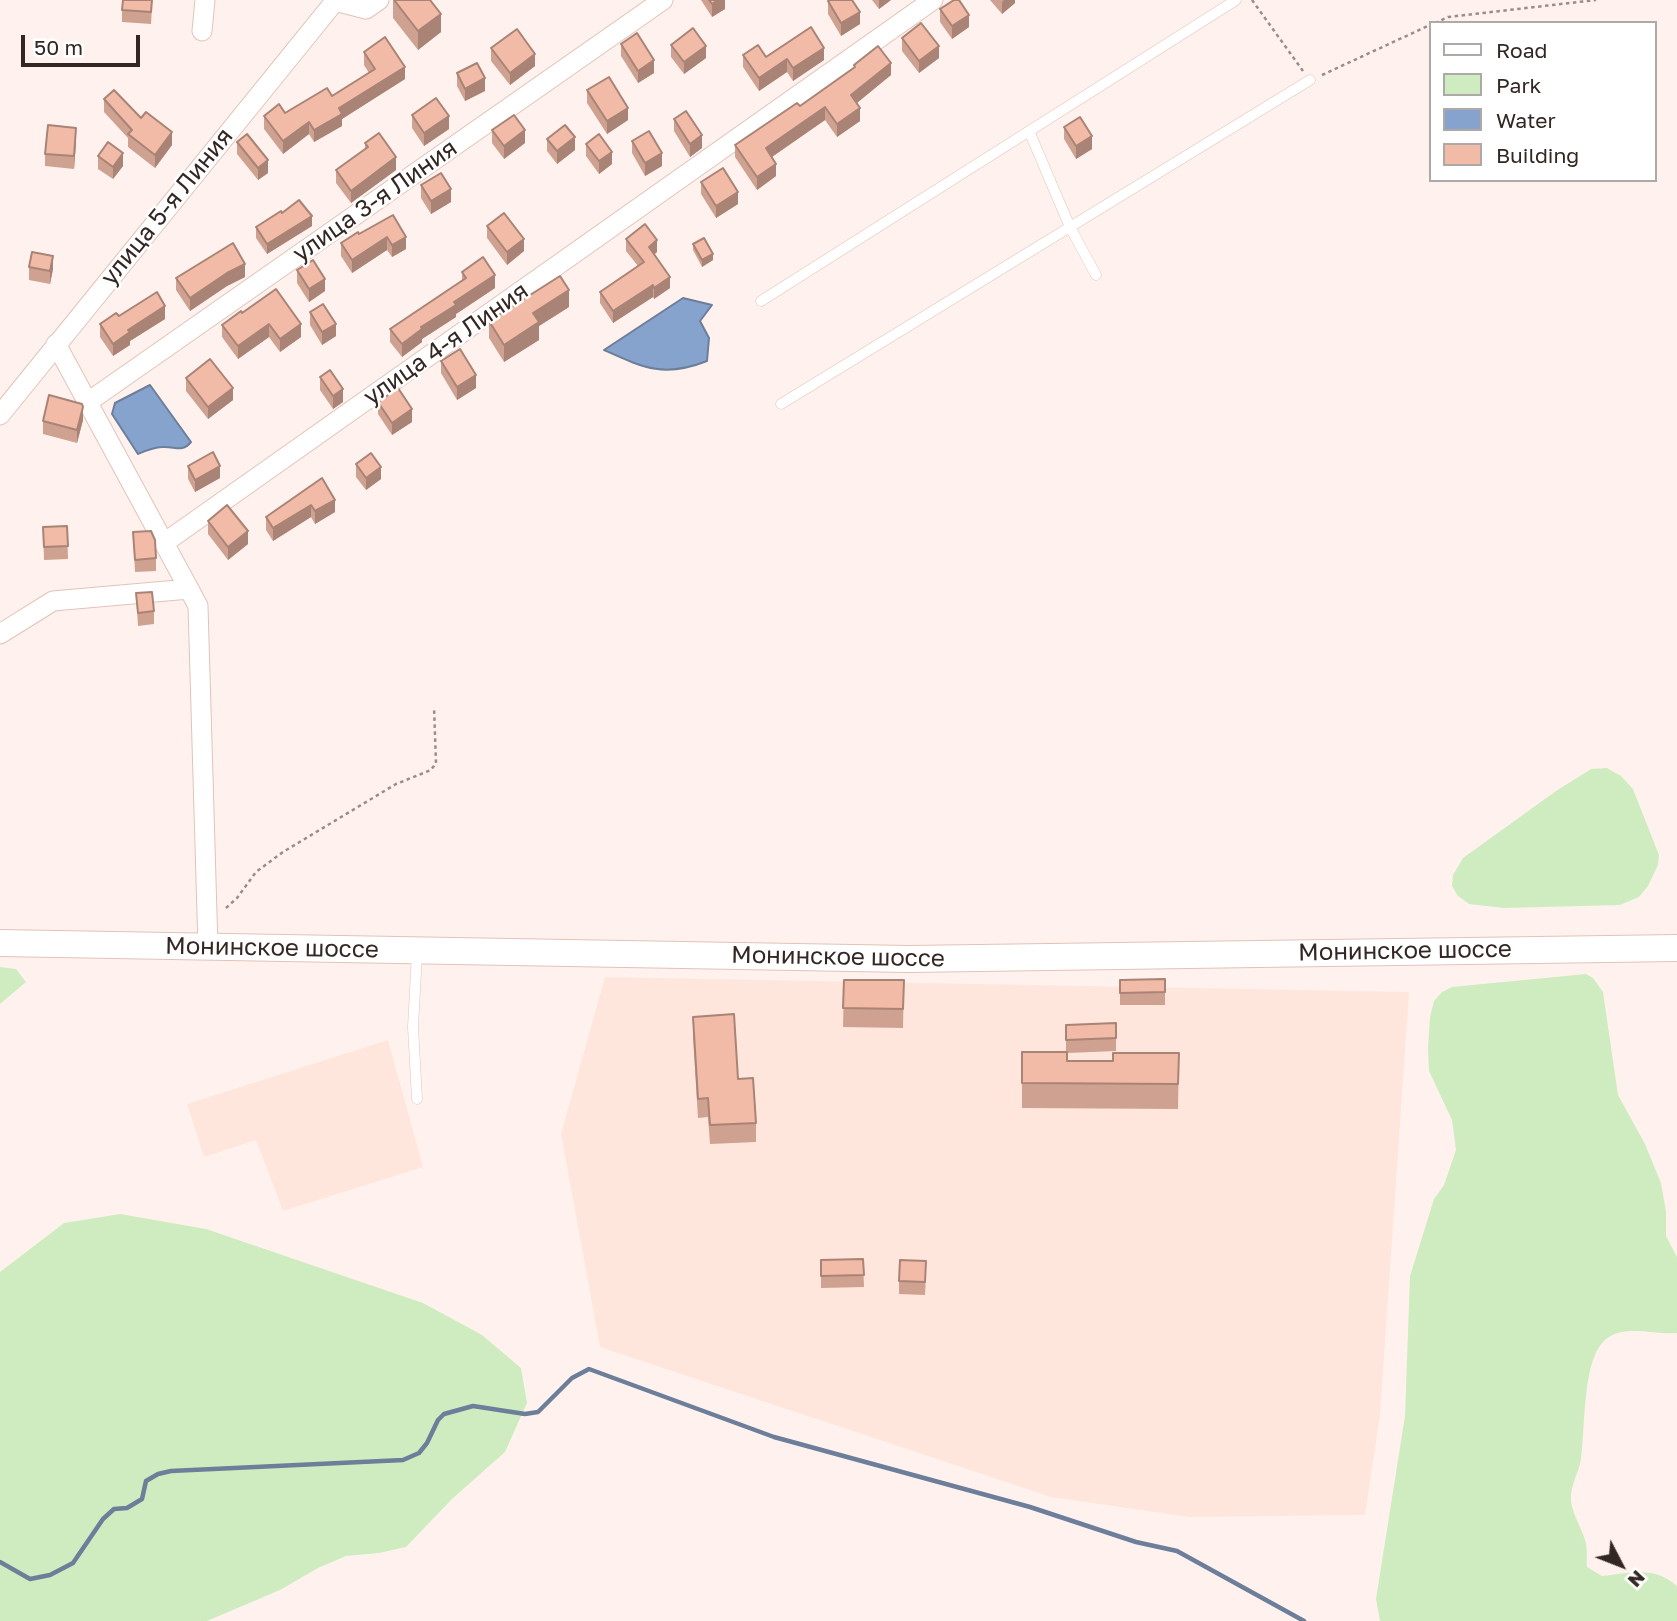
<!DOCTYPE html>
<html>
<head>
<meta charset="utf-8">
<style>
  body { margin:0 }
  #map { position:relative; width:1677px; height:1621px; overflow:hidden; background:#fff2ee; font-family:"Golos Text",sans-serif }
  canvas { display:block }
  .legend { position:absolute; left:1429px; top:21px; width:228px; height:161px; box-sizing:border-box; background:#fff; border:2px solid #ada9a7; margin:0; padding:9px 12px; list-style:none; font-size:21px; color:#332723 }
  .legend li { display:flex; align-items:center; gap:14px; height:35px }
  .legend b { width:35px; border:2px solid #ada9a7 }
  .north { position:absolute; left:1586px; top:1530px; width:70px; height:70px; -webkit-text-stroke:5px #fff; paint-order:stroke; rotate:132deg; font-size:19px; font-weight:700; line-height:28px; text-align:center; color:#332723 }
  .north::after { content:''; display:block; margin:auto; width:24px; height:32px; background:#332723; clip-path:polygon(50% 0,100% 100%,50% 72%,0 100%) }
  .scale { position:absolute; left:21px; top:35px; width:119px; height:32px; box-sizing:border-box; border:4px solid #332723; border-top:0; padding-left:9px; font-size:21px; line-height:24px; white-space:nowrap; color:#332723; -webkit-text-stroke:5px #fff; paint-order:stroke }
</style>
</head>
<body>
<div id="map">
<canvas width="1677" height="1621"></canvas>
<ul class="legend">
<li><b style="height:9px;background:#fff"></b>Road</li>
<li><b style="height:19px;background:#ceecbf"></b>Park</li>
<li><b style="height:19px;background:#86a3cd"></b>Water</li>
<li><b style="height:19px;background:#f1bba7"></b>Building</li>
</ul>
<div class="north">N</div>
<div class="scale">50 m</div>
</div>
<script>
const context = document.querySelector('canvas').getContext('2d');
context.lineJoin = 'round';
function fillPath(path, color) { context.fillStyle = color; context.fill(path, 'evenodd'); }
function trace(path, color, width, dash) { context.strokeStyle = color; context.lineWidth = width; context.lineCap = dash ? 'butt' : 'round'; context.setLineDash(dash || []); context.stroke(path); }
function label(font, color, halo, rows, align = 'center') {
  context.font = font + ' "Golos Text",sans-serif'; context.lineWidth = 5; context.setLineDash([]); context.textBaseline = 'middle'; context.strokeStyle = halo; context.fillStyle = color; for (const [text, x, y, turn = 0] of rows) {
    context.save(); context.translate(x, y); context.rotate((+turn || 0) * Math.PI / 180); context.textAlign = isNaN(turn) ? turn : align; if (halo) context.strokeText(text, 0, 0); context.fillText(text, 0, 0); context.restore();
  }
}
fillPath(new Path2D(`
  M605 977 1409 992 1380 1415 1365 1515 1189 1517 1051 1497 600 1347 561 1134Z
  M388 1040 423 1167 283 1211 256 1140 204 1157 187 1104Z`), '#fee6dd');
fillPath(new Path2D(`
  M1607 768 1621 776 1633 789 1659 855 1658 865 1648 886 1639 897 1620 905 1504 908 1469 904 1458 896 1452 886 1453 875 1463 858 1556 791 1591 769Z
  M0 967 16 969 26 982 0 1004Z
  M1586 974 1593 978 1603 992 1618 1095 1645 1144 1661 1183 1666 1212V1236L1677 1257V1333C1656 1335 1627 1325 1609 1337 1581 1354 1586 1429 1581 1459 1579 1472 1570 1486 1571 1500 1572 1513 1581 1527 1585 1540 1588 1548 1586 1558 1587 1567L1602 1576C1631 1573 1653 1565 1677 1586V1621H1380L1376 1599 1405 1416 1410 1276 1434 1199 1444 1185 1456 1150 1452 1120 1429 1071 1428 1048 1430 1017 1434 1001 1442 992 1452 987Z
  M120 1214 206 1229 423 1303 482 1335 521 1368 527 1403 505 1452 452 1499 406 1547 379 1553 346 1556 318 1568 280 1590 207 1621H0V1272L64 1223Z`), '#ceecbf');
const water = new Path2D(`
  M683 298 712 305 700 321 709 338 707 361C664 378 644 368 604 350Z
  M150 385 191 442C182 453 175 446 162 447 154 447 145 451 138 454L112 414 115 403Z`);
fillPath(water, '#86a3cd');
trace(water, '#6d7e9a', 2);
trace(new Path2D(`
  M0 1562 30 1579 50 1575 73 1563 103 1519 114 1509 127 1508 142 1499 146 1481 158 1474 171 1471 403 1460 419 1453 427 1443 438 1420 444 1414 473 1406 525 1414 538 1412 572 1378 589 1369 774 1437 1030 1507 1136 1542 1177 1551 1304 1621`), '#6d7e9a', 4.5);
const service = new Path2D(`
  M1029 131 1070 227 1096 275
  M761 301 1236 0
  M781 404 1310 80
  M417 1099 413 1027 417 953`);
const minor = new Path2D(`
  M335 1 366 9 379 0
  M202 31 205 0
  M56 344 164 543
  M88 402 663 0
  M0 415 336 0
  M189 589 198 606 208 948
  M0 634 53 601 189 589 164 543 933 0`);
const secondary = new Path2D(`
  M0 943 909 959 1677 948`);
trace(service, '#e1c3b8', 11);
trace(minor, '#e1c3b8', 21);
trace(secondary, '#e1c3b8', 28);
trace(new Path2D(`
  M1252 0 1303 71
  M1435 23 1448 17 1596 0
  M1322 75 1430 25
  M226 908 237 898 256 872 283 852 396 784 431 770 436 763 434 707`), '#998d89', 2.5, [3.5, 3.5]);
trace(service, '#fff', 10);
trace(minor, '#fff', 19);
trace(secondary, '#fff', 26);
fillPath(new Path2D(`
  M393 0 441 32 418 50 393 18Z
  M701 0H725V9L712 17Z
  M872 0H891L879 9Z
  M990 0H1015V3L1002 14Z
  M828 1 860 24 841 36 828 14Z
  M152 7 151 24 122 22V10Z
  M940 9 969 27 952 39 940 22Z
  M902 38 939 58 919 73 902 51Z
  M621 44 654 73 638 83 621 56Z
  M671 45 706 58 684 74 671 57Z
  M491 48 535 66 510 85 491 61Z
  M364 52 405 79 342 119V126L314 142 309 134 283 154 264 129V116L285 113 332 96 369 73 364 65Z
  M743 55 766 57 824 60 793 81 787 72 759 91 743 67Z
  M854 65 891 75 856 103 860 121 837 137 825 120 772 157 776 176 757 190 735 157V145L800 106 854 69Z
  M457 73 485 91 465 101 457 86Z
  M587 90 628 120 607 134 587 103Z
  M104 99 172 145 155 168 128 147V138L104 112Z
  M412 115 449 129 424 146 412 128Z
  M674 119 702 148 690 157 674 131Z
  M1064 127 1092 149 1076 159 1064 139Z
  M492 130 525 143 504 159 492 143Z
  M547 139 575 150 557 164 547 151Z
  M76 141 74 169 45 166V154Z
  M632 141 662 166 645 176 632 153Z
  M237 142 268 173 258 180 237 154Z
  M365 143 396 170 351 203 336 183V170L365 150Z
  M586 144 612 164 599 174 586 156Z
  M98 156 123 166 113 179 98 169Z
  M701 182 738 204 716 218 701 194Z
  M421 185 451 202 431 214 421 198Z
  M282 213 312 226 267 254 256 238V227Z
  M393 215 406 249 392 257 387 250 352 273 341 256V243L359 234Z
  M487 226 524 251 507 265 487 238Z
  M626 239 657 252 655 254 670 288 654 299 653 297 613 323 600 303V292L638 266 626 251Z
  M693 244 713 260 702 267 693 250Z
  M29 267 53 269 50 284 29 280Z
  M297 270 325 291 309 302 297 283Z
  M462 272 495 288 456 314V317L422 339V342L402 357 390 342V329L462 281Z
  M245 277 227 286 190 311 176 290V278Z
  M569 307 539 326V340L504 362 489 338V321Z
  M310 312 336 336 322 345 310 325Z
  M242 313 301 337 280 352 269 337 238 359 222 337V325Z
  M119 316 165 319 130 341V345L113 356 100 337V324Z
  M441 361 476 388 457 400 441 373Z
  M320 377 343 402 333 409 320 390Z
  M186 378 233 400 208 419 186 391Z
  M378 402 412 422 392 435 378 414Z
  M83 420 77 443 43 434V421Z
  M356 464 381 479 366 490 356 477Z
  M188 466 220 478 195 492 188 479Z
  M322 478 335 512 315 524 311 517 273 541 266 530V517Z
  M208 521 248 544 228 560 208 534Z
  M67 526 68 559 44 560 43 527Z
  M133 532 156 558V571L135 572Z
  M136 593 154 611V624L138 626Z
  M844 980H904L903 1028 843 1027Z
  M1120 980 1165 992V1005H1120Z
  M693 1017 738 1079 756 1123V1142L710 1144 708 1117 698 1118 693 1036Z
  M1116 1023V1051L1067 1053V1061H1113L1179 1053 1178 1109 1022 1108V1052H1066V1025Z
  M863 1259 864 1287 821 1288V1260Z
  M926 1274 925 1295 899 1294V1281Z`), '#cfa190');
fillPath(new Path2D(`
  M718 0H725V9L712 17V4Z
  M879 0H891L879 9Z
  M1004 0H1015V3L1002 14V2Z
  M860 12V24L841 36V23Z
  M441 14V32L418 50V31Z
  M969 15V27L952 39V26Z
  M706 46V58L684 74V62Z
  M939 46V58L919 73V61Z
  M824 48V60L793 81V68Z
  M535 54V66L510 85V73Z
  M787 59V72L759 91V78Z
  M654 60V73L638 83V71Z
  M891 63V75L851 108V95Z
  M405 67V79L342 119V126L314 142V130L339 108Z
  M485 78V91L465 101V89Z
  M825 107V120L766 161V148Z
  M628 108V120L607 134V121Z
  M860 108V121L837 137V124Z
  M449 116V129L424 146V133Z
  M309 122V134L283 154V141Z
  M76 128V141L74 169V156Z
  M525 130V143L504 159V146Z
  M172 132V145L155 168V155Z
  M702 135V148L690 157V144Z
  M1092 136V149L1076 159V146Z
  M575 137V150L557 164V151Z
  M612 152V164L599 174V161Z
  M123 153V166L113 179V167Z
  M662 153V166L645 176V163Z
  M396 157V170L351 203V191Z
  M268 160V173L258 180V168Z
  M776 164V176L757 190V177Z
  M451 189V202L431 214V201Z
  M738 192V204L716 218V206Z
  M312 216V226L267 254V244Z
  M387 237V250L352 273V260Z
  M406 237V249L392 257V245Z
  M524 239V251L507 265V252Z
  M657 240V252L649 258V247Z
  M713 254V260L702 267V260Z
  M53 256V269L50 284V271Z
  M245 264V277L227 286 190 311V298L227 273Z
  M495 275V288L456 314V317L422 339V342L402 357V344L421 327 454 302Z
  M670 277V288L654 299V288Z
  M325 279V291L309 302V289Z
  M653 285V297L613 323V311Z
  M569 290V307L539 326V340L504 362V345L533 313Z
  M165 306V319L130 341V345L113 356V344L128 330Z
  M269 324V337L238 359V346Z
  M301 324V337L280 352V339Z
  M336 324V336L322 345V332Z
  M476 375V388L457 400V387Z
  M233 388V400L208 419V407Z
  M343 389V402L333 409V396Z
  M83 407V420L77 443V430Z
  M412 409V422L392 435V423Z
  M220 466V478L195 492V480Z
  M381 467V479L366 490V478Z
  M335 500V512L315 524V511Z
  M311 505V517L273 541V528Z
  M248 531V544L228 560V547Z`), '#a98375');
const building = new Path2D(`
  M123 0H152L151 12 122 10Z
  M394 0H430L441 14 418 31Z
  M709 0H718L712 4Z
  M830 0H852L860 12 841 23 828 1Z
  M954 0H959L969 15 952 26 940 9Z
  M921 23 939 46 919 61 902 38Z
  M811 27 824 48 793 68 787 59 759 78 743 55 758 45 766 57Z
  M693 28 706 46 684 62 671 45Z
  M517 29 535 54 510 73 491 48Z
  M637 33 654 60 638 71 621 44Z
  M385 37 405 67 339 108 342 114 314 130 309 122 283 141 264 116 279 104 285 113 327 88 332 96 375 69 364 52Z
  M878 46 891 63 851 95 860 108 837 124 825 107 766 148 776 164 757 177 735 145 797 103 800 106 855 67 854 65Z
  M477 63 485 78 465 89 457 73Z
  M609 77 628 108 607 121 587 90Z
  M114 90 141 118 146 112 172 132 155 155 128 134 132 130 104 99Z
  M436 98 449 116 424 133 412 115Z
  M686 111 702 135 690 144 674 119Z
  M514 115 525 130 504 146 492 130Z
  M1080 117 1092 136 1076 146 1064 127Z
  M48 125 76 128 74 156 45 154Z
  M565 125 575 137 557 151 547 139Z
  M649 131 662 153 645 163 632 141Z
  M379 133 396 157 351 191 336 170 368 147 365 143Z
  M247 134 268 160 258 168 237 142Z
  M599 134 612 152 599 161 586 144Z
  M108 142 123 153 113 167 98 156Z
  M723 168 738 192 716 206 701 182Z
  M441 173 451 189 431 201 421 185Z
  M299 200 312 216 267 244 256 227 281 211 282 213Z
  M504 213 524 239 507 252 487 226Z
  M393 215 406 237 392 245 387 237 352 260 341 243 358 232 359 234Z
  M645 224 657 240 649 247 670 277 654 288 653 285 613 311 600 292 644 262 626 239Z
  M704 238 713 254 702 260 693 244Z
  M233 243 245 264 227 273 190 298 176 278Z
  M32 252 53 256 50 271 29 267Z
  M483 257 495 275 454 302 456 305 421 327 422 329 402 344 390 329 466 278 462 272Z
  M313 260 325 279 309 289 297 270Z
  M560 276 569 290 533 313 539 322 504 345 489 321Z
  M276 289 301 324 280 339 269 324 238 346 222 325 241 311 242 313Z
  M157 292 165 306 128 330 130 332 113 344 100 324 116 313 119 316Z
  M323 304 336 324 322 332 310 312Z
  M460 349 476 375 457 387 441 361Z
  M210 359 233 388 208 407 186 378Z
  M330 370 343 389 333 396 320 377Z
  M398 388 412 409 392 423 378 402Z
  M49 395 82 404 83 407 77 430 43 421Z
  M213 452 220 466 195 480 188 466Z
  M371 453 381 467 366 478 356 464Z
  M322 478 335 500 315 511 311 505 273 528 266 517Z
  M227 505 248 531 228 547 208 521Z
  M67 526 68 546 44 547 43 527Z
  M151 531 155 540 156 558 135 560 133 532Z
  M152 592 154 611 138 613 136 593Z
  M1165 979V992L1120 993V980Z
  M844 980H904L903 1009 843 1008Z
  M734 1014 738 1079 753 1078 756 1123 710 1125 708 1098 698 1099 693 1017Z
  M1116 1023V1038L1066 1040V1025Z
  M1022 1052H1067V1061H1113V1053H1179L1178 1084 1022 1083Z
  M863 1259 864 1275 821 1276V1260Z
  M900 1260 926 1261 925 1282 899 1281Z`);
fillPath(building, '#f1bba7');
trace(building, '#a98375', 2);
label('24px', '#332723', '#fff', [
  ["улица 3-я Линия",375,201,-35],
  ["улица 5-я Линия",167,207,-51],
  ["улица 4-я Линия",446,344,-35],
  ["Монинское шоссе",272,948,1],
  ["Монинское шоссе",1405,951,-1],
  ["Монинское шоссе",838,957,1]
]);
</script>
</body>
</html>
